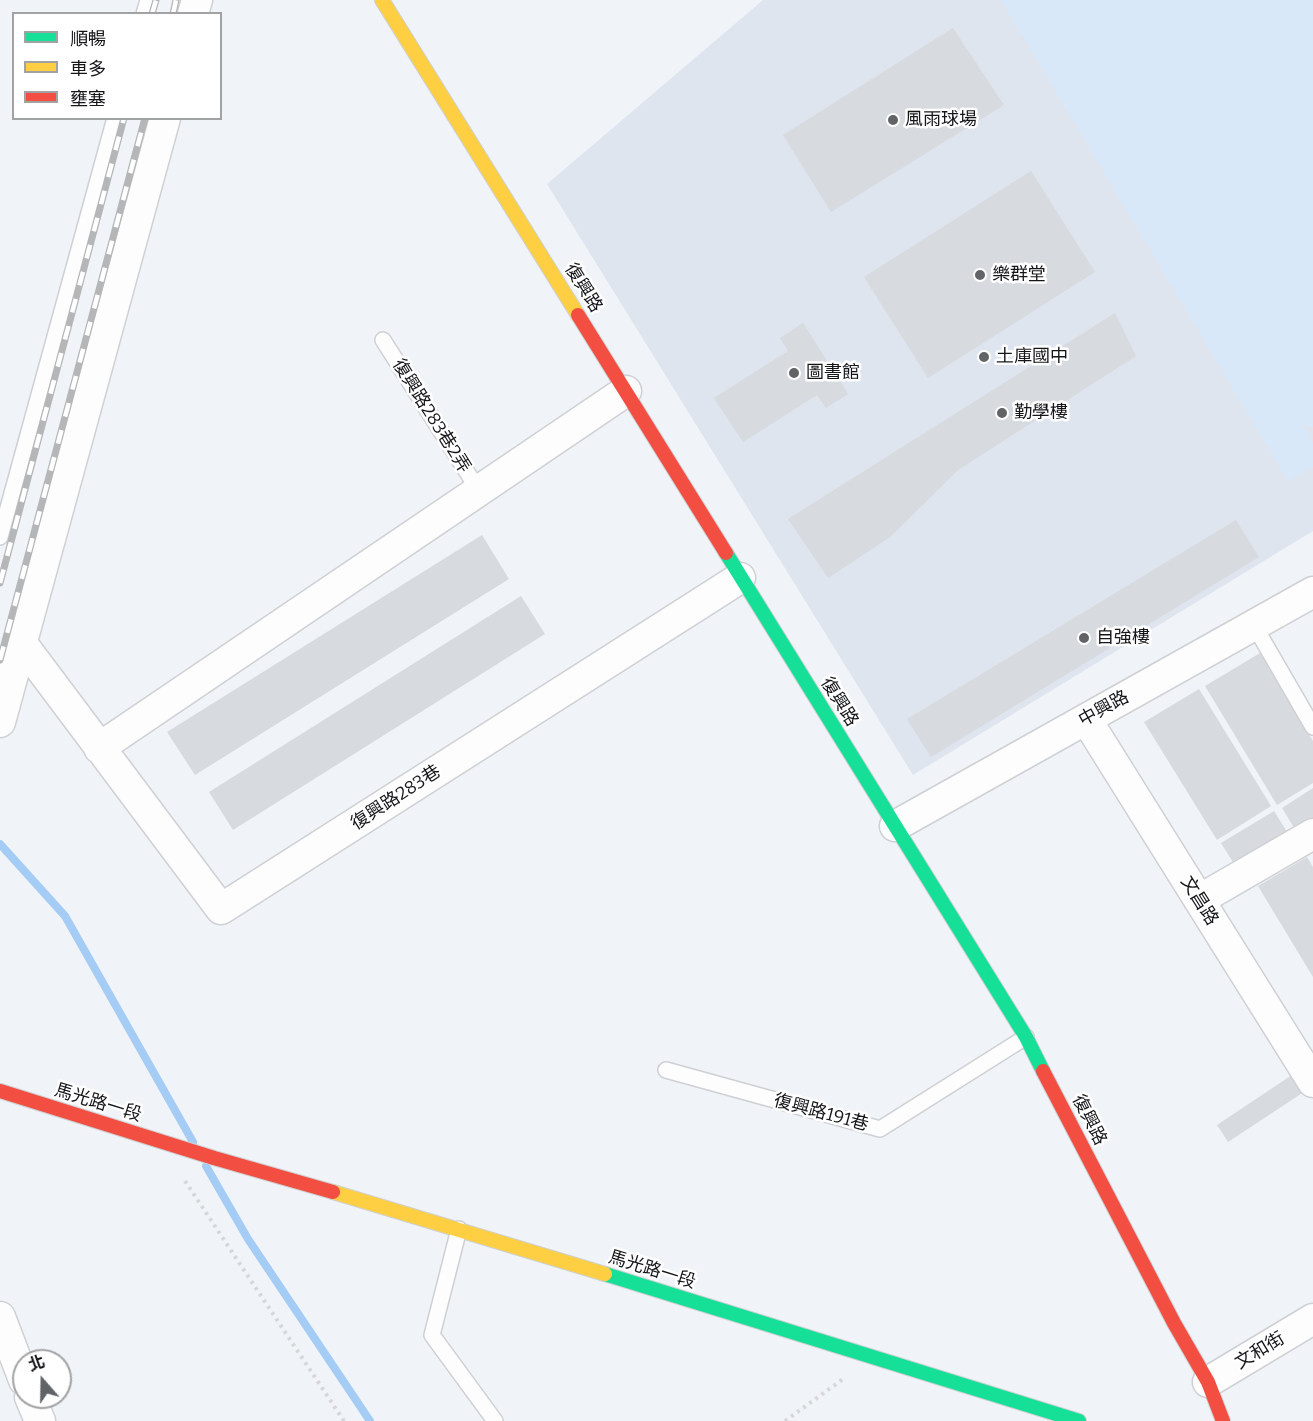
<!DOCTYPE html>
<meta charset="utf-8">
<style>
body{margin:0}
#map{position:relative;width:1313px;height:1421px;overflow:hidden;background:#f0f4f8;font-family:Bitter,"Noto Sans TC",serif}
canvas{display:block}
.legend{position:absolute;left:12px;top:12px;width:210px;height:108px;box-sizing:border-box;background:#fff;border:2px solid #a1a2a3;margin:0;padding:8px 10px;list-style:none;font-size:18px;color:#141619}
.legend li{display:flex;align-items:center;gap:12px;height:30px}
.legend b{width:30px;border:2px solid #a1a2a3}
.north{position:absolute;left:12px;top:1349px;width:60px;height:60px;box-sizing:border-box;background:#fff;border:2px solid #a1a2a3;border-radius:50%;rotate:340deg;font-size:16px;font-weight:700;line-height:24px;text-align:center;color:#141619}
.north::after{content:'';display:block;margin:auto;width:21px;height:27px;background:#616467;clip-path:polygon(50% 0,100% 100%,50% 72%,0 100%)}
</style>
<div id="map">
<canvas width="1313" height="1421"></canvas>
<ul class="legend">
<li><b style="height:8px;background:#16e098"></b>順暢</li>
<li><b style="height:8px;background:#ffcf43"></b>車多</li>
<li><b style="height:8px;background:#f24e42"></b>壅塞</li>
</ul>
<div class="north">北</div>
</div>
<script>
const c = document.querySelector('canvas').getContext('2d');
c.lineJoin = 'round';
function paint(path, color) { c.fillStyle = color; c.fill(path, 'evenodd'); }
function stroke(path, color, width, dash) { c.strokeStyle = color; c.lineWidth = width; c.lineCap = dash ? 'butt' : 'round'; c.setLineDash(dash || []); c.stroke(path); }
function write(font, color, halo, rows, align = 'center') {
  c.font = font + ' Bitter,"Noto Sans TC",serif'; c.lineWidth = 5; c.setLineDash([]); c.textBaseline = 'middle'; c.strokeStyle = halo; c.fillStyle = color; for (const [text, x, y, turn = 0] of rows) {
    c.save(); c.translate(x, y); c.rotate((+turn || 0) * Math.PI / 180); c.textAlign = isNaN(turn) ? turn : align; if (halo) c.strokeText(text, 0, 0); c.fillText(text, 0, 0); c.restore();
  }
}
paint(new Path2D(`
 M763,0H1313V531L913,775L547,184Z`), '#dee5ef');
paint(new Path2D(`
 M1001,0H1313V427L1303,425L1313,444V467L1288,481Z`), '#d9e8f9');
stroke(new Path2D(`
 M0,844L65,916L193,1142
 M206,1166L248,1239L370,1421`), '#a4ccf4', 8);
paint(new Path2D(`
 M953,28L1004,105L831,212L783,135Z
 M1031,171L1095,272L928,378L864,277Z
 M1115,313L1136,356L958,470L890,537L828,578L788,519Z
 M803,323L848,394L826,408L817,395L743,442L714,398L788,351L780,338Z
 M1236,520L1259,557L931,757L907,719Z
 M482,535L509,579L195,775L167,732Z
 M521,596L545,634L233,830L209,792Z
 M1260,653L1313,741V783L1277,805L1205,686Z
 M1199,689L1271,806L1217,840L1144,722Z
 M1313,788V820L1296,831L1282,808Z
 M1274,811L1289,835L1236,867L1221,843Z
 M1307,857L1313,867V977L1258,886Z
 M1295,1073L1307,1090L1228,1142L1217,1125Z`), '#d7dade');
const lane = new Path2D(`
 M144,14L148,0
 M383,340L479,491
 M0,537L115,118
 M1254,625L1313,727
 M666,1070L880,1129L1026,1037
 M459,1229L432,1335L495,1421`);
const street = new Path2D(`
 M193,14L197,0
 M23,645L221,909L740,578
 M1086,719L1313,1082
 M0,722L165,118
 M99,748L626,391
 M895,826L1313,592
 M1199,900L1313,834
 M0,1317L24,1380
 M1208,1382L1313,1319
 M30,1397L40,1421`);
const fast = new Path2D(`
 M726,553L1026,1037L1043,1071
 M605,1274L1079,1421`);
const slow = new Path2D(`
 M382,0L578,315
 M333,1192L605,1274`);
const jam = new Path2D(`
 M578,315L726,553
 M1043,1071L1174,1323L1208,1382L1223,1421
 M0,1091L214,1158L333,1192`);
stroke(lane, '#ced0d3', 18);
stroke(street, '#ced0d3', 33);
stroke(fast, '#ced0d3', 16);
stroke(slow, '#ced0d3', 16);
stroke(jam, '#ced0d3', 16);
stroke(new Path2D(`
 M185,1181L344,1421
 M785,1421L843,1379`), '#d6d7d9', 4, [3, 4.5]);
stroke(lane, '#fdfdfe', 15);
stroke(street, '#fdfdfe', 30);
stroke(fast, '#16e098', 14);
stroke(slow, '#ffcf43', 14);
stroke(jam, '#f24e42', 14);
const rail = new Path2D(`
 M152,14L156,0
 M173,14L176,0
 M0,583L124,118
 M0,660L145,118`);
stroke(rail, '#b5b6b7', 7);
stroke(rail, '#fff', 4.5, [14]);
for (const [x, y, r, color] of [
 [893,120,6,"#616467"],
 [980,275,6,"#616467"],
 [984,357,6,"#616467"],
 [794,373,6,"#616467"],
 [1002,413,6,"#616467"],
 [1084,638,6,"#616467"]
]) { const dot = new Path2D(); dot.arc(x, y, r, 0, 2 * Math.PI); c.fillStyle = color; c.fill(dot); stroke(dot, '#fff', 2); }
write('18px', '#141619', '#fff', [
 ["風雨球場",905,120],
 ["樂群堂",992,275],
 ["土庫國中",996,357],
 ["圖書館",806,373],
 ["勤學樓",1014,413],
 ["自強樓",1096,638]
], 'left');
write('18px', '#141619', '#fff', [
 ["復興路",583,288,58],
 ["復興路283巷2弄",431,416,58],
 ["復興路",839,702,58],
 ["中興路",1104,709,-29],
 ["復興路283巷",396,798,-33],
 ["文昌路",1199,901,58],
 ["馬光路一段",98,1103,17],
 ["復興路191巷",821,1113,15],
 ["復興路",1089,1120,63],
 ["馬光路一段",652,1270,17],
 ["文和街",1260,1351,-31]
]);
</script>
